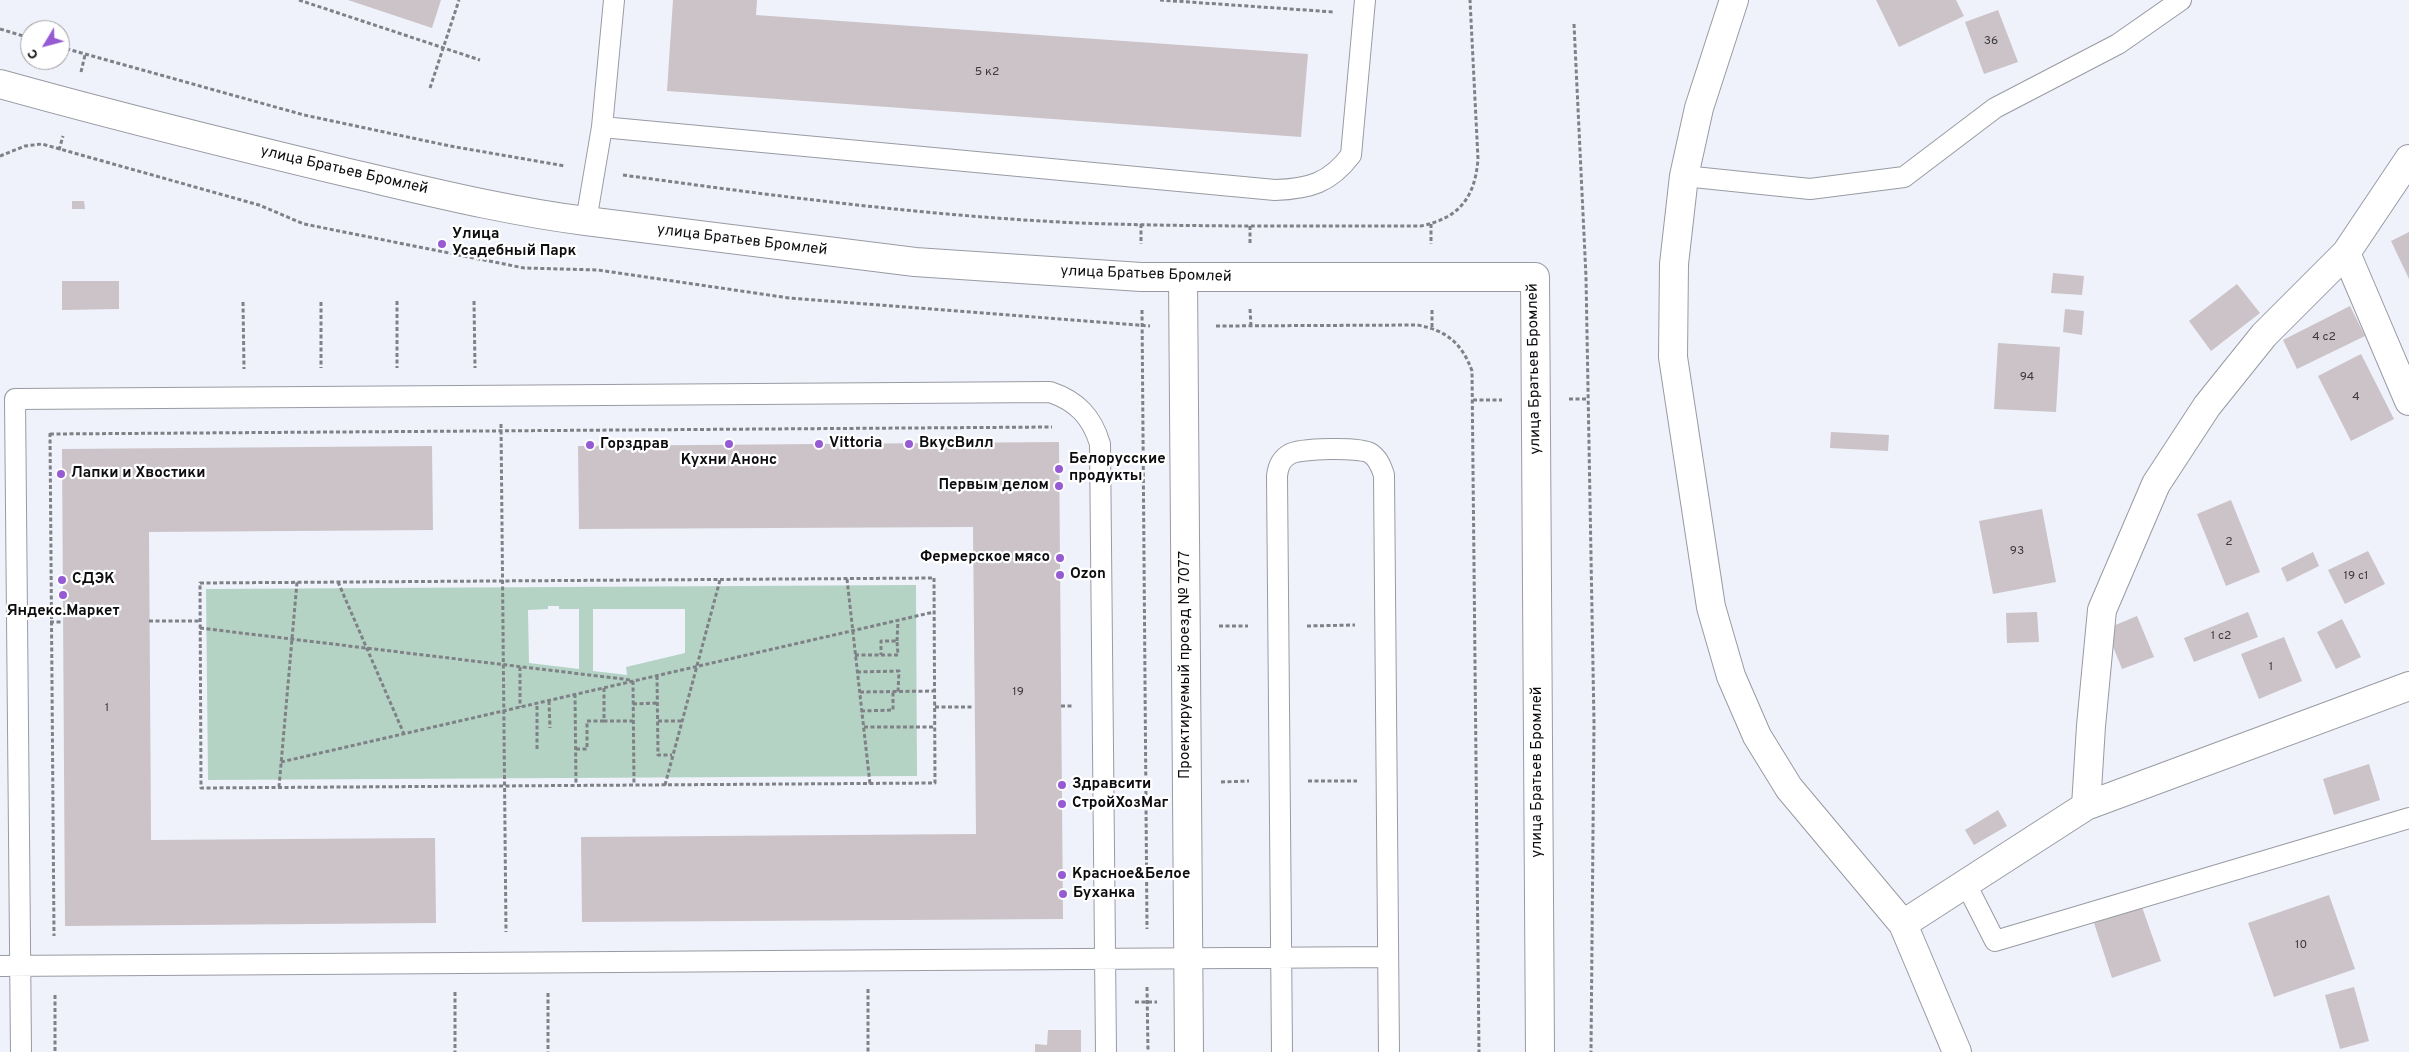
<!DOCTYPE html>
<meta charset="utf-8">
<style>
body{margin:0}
#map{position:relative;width:2409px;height:1052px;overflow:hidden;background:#eff2fb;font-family:Overpass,sans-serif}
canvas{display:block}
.north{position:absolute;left:20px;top:20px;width:50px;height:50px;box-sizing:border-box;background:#fff;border:1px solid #9e9e9f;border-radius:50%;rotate:233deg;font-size:14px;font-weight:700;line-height:20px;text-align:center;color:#0d0d10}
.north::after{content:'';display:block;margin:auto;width:18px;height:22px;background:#965bd2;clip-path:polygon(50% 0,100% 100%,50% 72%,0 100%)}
</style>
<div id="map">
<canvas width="2409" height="1052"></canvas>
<div class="north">С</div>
</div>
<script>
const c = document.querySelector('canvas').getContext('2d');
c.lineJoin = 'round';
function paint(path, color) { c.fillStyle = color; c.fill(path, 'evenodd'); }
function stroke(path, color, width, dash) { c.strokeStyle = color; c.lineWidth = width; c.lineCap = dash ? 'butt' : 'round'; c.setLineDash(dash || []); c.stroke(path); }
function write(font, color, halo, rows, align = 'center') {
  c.font = font + ' Overpass,sans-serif'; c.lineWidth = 4.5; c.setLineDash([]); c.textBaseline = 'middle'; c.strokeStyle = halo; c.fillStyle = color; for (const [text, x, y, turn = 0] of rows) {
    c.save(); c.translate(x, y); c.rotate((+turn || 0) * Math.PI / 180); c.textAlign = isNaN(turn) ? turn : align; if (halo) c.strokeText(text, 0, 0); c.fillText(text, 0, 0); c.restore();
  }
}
paint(new Path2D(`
 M916,585L917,776L208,780L206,589ZM548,606H559V609H579V669L529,663L528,610L548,609ZM593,609H685V653L626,667L627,675L593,671Z`), '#b4d3c4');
paint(new Path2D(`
 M348,0H441L432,28Z
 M673,0H757L756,15L1308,54L1301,137L667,91Z
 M1876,0H1956L1964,16L1899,47Z
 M1998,10L2018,62L1984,74L1965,22Z
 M72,201H84L85,209H72Z
 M2409,232V279L2391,241Z
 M2053,273L2084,276L2082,295L2051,293Z
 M62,281H119V309L62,310Z
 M2237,284L2260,313L2211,351L2189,321Z
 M2350,306L2365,336L2297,369L2283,340Z
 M2065,309L2084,311L2082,335L2063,332Z
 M1998,343L2060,347L2056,412L1994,409Z
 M2361,354L2394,419L2351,441L2318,376Z
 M1831,432L1889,435L1888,451L1830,448Z
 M1059,442L1063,919L582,922L581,837L976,834L973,527L579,529L578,446Z
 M432,446L433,530L149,532L151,832V840L435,838L436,923L65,926L62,449Z
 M2231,500L2260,572L2226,586L2197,514Z
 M2042,509L2056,582L1993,594L1979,521Z
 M2368,551L2385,584L2345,604L2328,570Z
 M2313,552L2319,566L2287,582L2281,568Z
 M2037,612L2039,642L2007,643L2006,613Z
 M2248,612L2258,637L2194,662L2184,638Z
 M2137,616L2154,657L2122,669L2106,629Z
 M2342,619L2361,657L2336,669L2317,632Z
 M2284,637L2302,681L2259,699L2241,654Z
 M2369,764L2380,800L2334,815L2323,779Z
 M1998,810L2007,826L1974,845L1965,830Z
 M2329,895L2355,969L2274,997L2248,923Z
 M2142,907L2161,961L2112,978L2094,923Z
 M2354,987L2369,1041L2340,1049L2325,995Z
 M1048,1030H1081V1052H1035V1044L1047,1045Z`), '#cbc3c8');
const service = new Path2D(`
 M602,127L1275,190C1309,189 1330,183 1351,155L1365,0
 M1684,176L1810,189L1904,177L1995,108L2118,44L2181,0
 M586,221L602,127L614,0
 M1966,884L1995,941L2409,818
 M0,966L1388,957
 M21,1052L15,399L1050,392C1077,401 1092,417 1100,444L1106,1052
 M1282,1052L1277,476C1278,466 1281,459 1290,454C1300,448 1360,447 1370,453C1378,458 1381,466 1384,475L1389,1052`);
const minor = new Path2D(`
 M1734,0L1699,108L1684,176L1674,264L1673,357L1711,607L1731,676L1757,736L1789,788L1903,924L1957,1052
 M0,84C115,116 232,145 349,173C427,191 506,211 586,221L915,262L1141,277H1535L1540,1052
 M2346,253L2409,401
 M1183,277L1189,1052
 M2086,806L2091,726L2102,610L2156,484L2207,406L2264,335L2346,253L2409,159
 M1903,924L2086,806L2409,686`);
stroke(service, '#999ba3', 22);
stroke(minor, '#999ba3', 30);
stroke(new Path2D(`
 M299,0L480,60
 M1160,0L1334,12
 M1574,24L1586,277L1594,723L1591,1052
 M0,29L30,38
 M60,47L304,115L450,146L565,166
 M81,72L85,55
 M430,88L459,0
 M59,150L63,136
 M0,156L25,146L42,144L259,205L304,224L524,268L598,270L789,298L1150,326
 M623,175C775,196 926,216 1079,223C1193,227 1307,226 1421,226C1459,218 1475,198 1478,159L1470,0
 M1141,224V244
 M1431,224V244
 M1250,226V245
 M397,301V368
 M474,301L475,368
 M243,302L244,369
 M321,302V368
 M1250,309L1251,326
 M1142,310L1147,929
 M1432,310V327
 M1216,326L1417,325C1446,330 1462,343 1472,371L1479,1052
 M1569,399H1588
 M1473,400H1502
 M501,424L506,932
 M50,433L54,936
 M50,434L1052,427
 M934,578L935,783L201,788L200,583Z
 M847,579L870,784
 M338,582L404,734
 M149,621H200
 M50,622H62
 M1219,626H1248
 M1307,626L1355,625
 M200,628L631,680
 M897,641L898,620
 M855,655H898L897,641H881V655
 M520,667V707
 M857,672L899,671L898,692
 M657,676L658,755H672
 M633,681L634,785
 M604,688V721H633
 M860,692L935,691
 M575,694L576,785
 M549,701L550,728
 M633,704L657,703
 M1061,706H1073
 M935,707H974
 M861,711L893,710V692
 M658,721H682
 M864,727H935
 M537,749V703
 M576,749H587V721H604
 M281,762L934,612
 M1308,781H1357
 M1221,782L1249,781
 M665,785L720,580
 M279,787L297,582
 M1147,987L1148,1052
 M868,989V1052
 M455,992V1052
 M548,993V1052
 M55,995V1052
 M1135,1002H1157`), '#7f8187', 3, [4, 2.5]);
stroke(service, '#fff', 20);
stroke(minor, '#fff', 28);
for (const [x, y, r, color] of [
 [442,244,5,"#965bd2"],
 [729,444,5,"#965bd2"],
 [819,444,5,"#965bd2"],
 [909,444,5,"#965bd2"],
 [590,445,5,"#965bd2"],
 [1059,469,5,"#965bd2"],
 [61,474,5,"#965bd2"],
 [1059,486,5,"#965bd2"],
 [1060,558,5,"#965bd2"],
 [1060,575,5,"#965bd2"],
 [62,580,5,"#965bd2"],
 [63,595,5,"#965bd2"],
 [1062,785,5,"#965bd2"],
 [1062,804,5,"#965bd2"],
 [1062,875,5,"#965bd2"],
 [1063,894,5,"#965bd2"]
]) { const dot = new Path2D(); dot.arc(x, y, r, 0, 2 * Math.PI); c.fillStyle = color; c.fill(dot); stroke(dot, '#fff', 2); }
write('12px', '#3c3a3e', null, [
 ["36",1991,42],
 ["5 к2",987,73],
 ["4 с2",2324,338],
 ["94",2027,378],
 ["4",2356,398],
 ["2",2229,543],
 ["93",2017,552],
 ["19 с1",2356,577],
 ["1 с2",2221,637],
 ["1",2271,668],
 ["19",1018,693],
 ["1",107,709],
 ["10",2301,946]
]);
write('15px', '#0d0d10', '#fff', [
 ["улица Братьев Бромлей",344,171,13],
 ["улица Братьев Бромлей",742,241,7],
 ["улица Братьев Бромлей",1146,275,2],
 ["улица Братьев Бромлей",1535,369,-91],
 ["Проектируемый проезд № 7077",1186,665,-90],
 ["улица Братьев Бромлей",1538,772,-90]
]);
write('bold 15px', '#0d0d10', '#fff', [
 ["Улица",452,235],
 ["Усадебный Парк",452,252],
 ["Vittoria",829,444],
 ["ВкусВилл",919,444],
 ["Горздрав",600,445],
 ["Белорусские",1069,460],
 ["продукты",1069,477],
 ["Кухни Анонс",729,461,"center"],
 ["Лапки и Хвостики",71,474],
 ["Первым делом",1049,486,"right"],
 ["Фермерское мясо",1050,558,"right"],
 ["Ozon",1070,575],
 ["СДЭК",72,580],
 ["Яндекс.Маркет",63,612,"center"],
 ["Здравсити",1072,785],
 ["СтройХозМаг",1072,804],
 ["Красное&Белое",1072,875],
 ["Буханка",1073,894]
], 'left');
</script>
